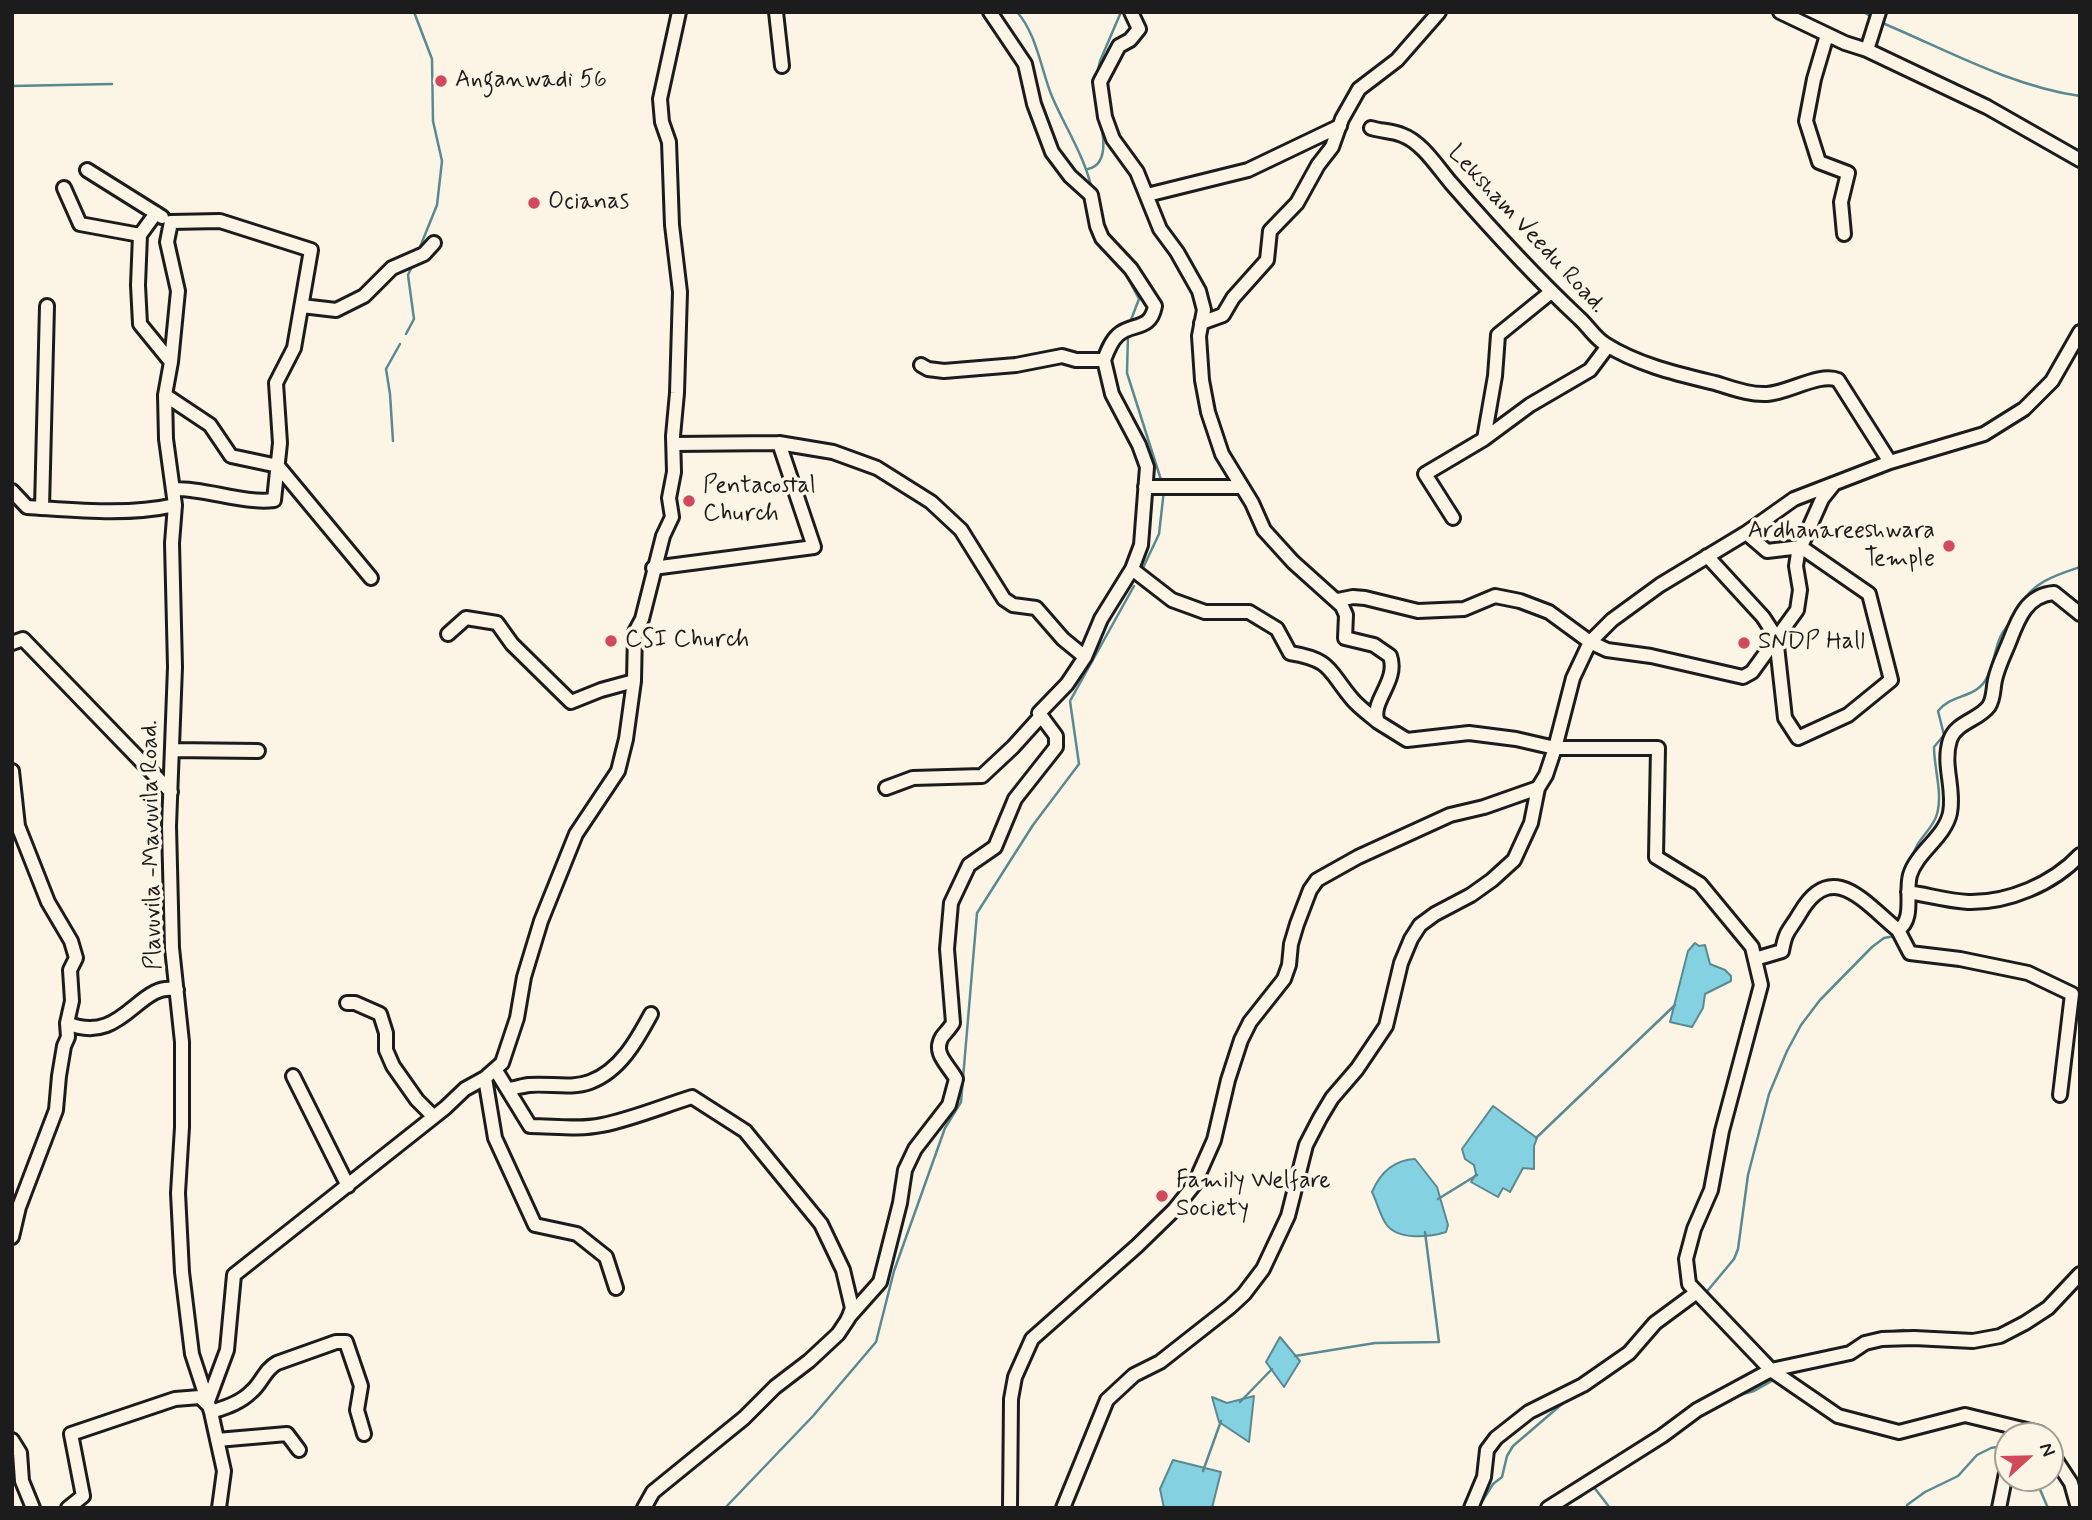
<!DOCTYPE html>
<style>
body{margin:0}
#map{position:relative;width:2092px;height:1520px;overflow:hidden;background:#fcf5e5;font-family:Mynerve,sans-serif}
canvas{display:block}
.frame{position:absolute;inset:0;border:14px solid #1c1c1c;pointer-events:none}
.north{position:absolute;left:1994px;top:1422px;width:70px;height:70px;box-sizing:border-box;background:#fcf5e5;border:2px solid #a29e95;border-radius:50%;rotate:68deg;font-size:19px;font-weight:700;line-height:28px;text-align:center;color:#1c1c1c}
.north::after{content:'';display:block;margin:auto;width:24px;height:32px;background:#d1495b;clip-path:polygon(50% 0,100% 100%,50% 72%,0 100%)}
</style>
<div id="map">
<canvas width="2092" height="1520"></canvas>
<div class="frame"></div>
<div class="north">N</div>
</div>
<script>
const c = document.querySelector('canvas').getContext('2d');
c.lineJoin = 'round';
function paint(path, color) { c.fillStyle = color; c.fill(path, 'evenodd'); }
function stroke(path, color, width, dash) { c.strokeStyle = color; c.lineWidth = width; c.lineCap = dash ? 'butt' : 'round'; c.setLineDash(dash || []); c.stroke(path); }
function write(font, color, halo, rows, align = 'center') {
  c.font = font + ' Mynerve,sans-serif'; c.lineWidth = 7; c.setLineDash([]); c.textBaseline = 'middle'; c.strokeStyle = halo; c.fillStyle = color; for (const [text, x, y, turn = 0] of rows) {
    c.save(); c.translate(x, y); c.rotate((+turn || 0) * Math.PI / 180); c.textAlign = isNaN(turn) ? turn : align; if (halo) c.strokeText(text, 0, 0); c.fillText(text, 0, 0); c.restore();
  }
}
const water = new Path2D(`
 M1695,943L1699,946L1705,945L1710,964L1725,970L1731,976V981L1705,994L1703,1008L1692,1027L1670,1022L1688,951Z
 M1493,1106L1537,1138L1534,1146V1169L1523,1168L1510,1192L1503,1188L1498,1197L1471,1182L1476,1174L1474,1165L1465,1159L1462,1149Z
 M1415,1159L1437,1187L1448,1225L1446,1232C1430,1237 1398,1241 1386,1224C1380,1215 1377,1202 1372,1192C1380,1173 1394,1160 1415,1159Z
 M1280,1337L1300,1361L1284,1387L1266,1362Z
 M1254,1396L1249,1442L1219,1422L1212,1397L1227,1403Z
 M1173,1460L1221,1472L1212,1508H1164L1160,1489Z`);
paint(water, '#83d1e1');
stroke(water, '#5a8992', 2);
stroke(new Path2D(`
 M414,12L432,59L433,121L442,161L437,205L418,252
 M1017,12C1036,33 1041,68 1051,94C1064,126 1085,156 1092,190
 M1864,12L1874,19
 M1880,22C1945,49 2010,86 2080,96
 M1097,74L1100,61L1121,12
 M12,86L112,84
 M1088,169C1116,163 1098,114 1094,94L1095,88
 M1122,267L1139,299L1129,325
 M406,334L414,319L408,275L413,264
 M1128,335L1127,373L1162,483
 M393,441L390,394L386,369L400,344
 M1142,570L1159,534L1164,490
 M2020,606C2032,582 2056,575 2080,567
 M1913,857C1915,840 1933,830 1937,814C1943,793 1934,769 1934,747L1944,735L1938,711C1950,695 1974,698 1985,681C1998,661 1992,637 2013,621
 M1536,1138L1675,1005
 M1438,1199L1477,1175
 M1704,1295L1734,1259L1738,1249L1748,1175L1769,1094L1787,1051L1801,1025L1820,1000L1872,947L1884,938L1895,936
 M1991,1332L2012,1323L2049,1298
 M1654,1333L1670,1319
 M1881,1333L1903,1330L1936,1334
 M1838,1350L1855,1343
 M1295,1356L1375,1343L1439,1342L1425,1232
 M1732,1397L1754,1391L1777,1378
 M1240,1402L1272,1369
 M1203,1471L1221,1421
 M2035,1478L2048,1508
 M1594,1486L1615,1473
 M725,1508L813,1416L876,1342L894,1271L945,1128L961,1102L977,913L1033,825L1079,764L1070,701L1134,586
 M1478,1508L1493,1484L1502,1477L1507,1456L1513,1446L1569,1398
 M1561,1508L1580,1497L1593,1486L1610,1508
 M1907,1508V1505L1925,1492L1958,1476L1977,1455L1991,1448L2008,1445`), '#5a8992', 2.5);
const minor = new Path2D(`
 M776,12L782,66
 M1131,12L1139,29L1130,40L1119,46L1100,82L1105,117L1113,139L1137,172L1160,229L1177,252L1199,291L1204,310L1199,336L1202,380L1208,412L1222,454L1252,503L1264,530L1293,562L1342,606L1346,615L1345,638L1374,645L1390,656C1399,682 1369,702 1378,722L1407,740L1469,733L1516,739L1555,748H1658L1656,857L1700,884L1752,947L1761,985L1722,1131L1711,1190L1694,1229L1686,1259L1689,1284L1771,1370L1838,1416L1899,1432L1965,1415L2039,1433L2040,1436
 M1780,12L1845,43L1867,50
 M1879,12L1867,50L1987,107L2080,160
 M1827,35L1814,79L1806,121L1819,162L1848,173L1841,202L1844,234
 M1371,128C1381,131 1393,131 1402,135C1422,142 1438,168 1451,183C1492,230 1533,275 1579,318C1588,326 1595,338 1605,344C1638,365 1678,374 1715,383C1732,388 1749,395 1767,394C1788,393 1820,372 1838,380L1890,462
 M87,170L162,217
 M64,188L80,224L140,235
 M1147,195L1248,170L1340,126
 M156,213L140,235L138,285L140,324L171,362
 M302,306L336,310L364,296L392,268L424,254L434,243
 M1201,323L1223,315L1233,298L1267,260L1270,231L1297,203L1318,165L1332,147L1342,119L1359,89L1397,60L1439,12
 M921,365L928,369L944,371L1016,365L1062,356L1076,360H1104
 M165,395L210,425L231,456L278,466L371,578
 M1484,439L1495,376L1498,335L1551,292
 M779,443L833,452L877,468L931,502L961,530L1004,599L1013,605L1036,608L1063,639L1085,657
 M1145,487H1242
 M173,489C206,488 243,504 274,500L280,443L276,383L294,348L311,250L220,221L171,222L167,242L178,291L171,362L165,395L166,439L175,505L172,543L175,667L169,826L172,948L182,1042V1127L178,1193L182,1272L192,1354L211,1412L224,1471L219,1508
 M12,491L27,507C75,510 127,516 175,505
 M42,508L47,306
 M1453,518L1425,474L1484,439L1530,405L1590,370L1608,346
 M1707,556L1763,617L1776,637L1785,718L1798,738L1848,715L1891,680L1869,594L1801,547L1767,551L1746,533
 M653,568L814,547L779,443L674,444
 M1132,569L1172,600L1205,612H1249L1277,629L1290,653C1333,660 1328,671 1353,700C1360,708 1370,715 1378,722
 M1338,600L1353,597L1365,598L1418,611L1464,609L1495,596L1520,601L1549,612L1590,642L1607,650L1651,656L1743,677L1752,672L1797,610L1800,590L1796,566L1798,553L1822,499L1834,484
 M448,634L466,618L497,623L512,644L571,702L601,690L634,681
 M12,643L23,639L171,792
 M172,750L258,751
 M12,771L18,826L48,902L71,941L76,958L70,970L72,1001L67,1023L68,1037L64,1046L59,1076L56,1110L19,1207L12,1237
 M886,788L913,778L982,776L1013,747L1041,716
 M1908,892C1928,895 1948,901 1968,902C2008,903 2053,884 2080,855
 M1898,930L1910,953L1960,959L2028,973L2072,994L2060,1095
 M1755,959L1782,951C1786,929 1789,932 1800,913C1832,858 1865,903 1898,930C1915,919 1905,893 1910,875C1917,852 1945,837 1950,813C1955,788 1942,765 1950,740C1956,722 1979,720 1989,706C1994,698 1993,689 1995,680C1998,666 2005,653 2010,640C2018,619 2027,595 2054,593L2080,614
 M347,1003H355L380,1014L386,1033V1050L393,1066L417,1100L433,1116
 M67,1023C123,1047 139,979 177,990
 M495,1069L530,1126C554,1126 578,1130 602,1125C632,1119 663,1106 692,1097L745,1131L821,1224L843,1270L852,1308L848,1319L838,1334L809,1361L775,1387L744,1418L653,1492L644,1508
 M293,1076L348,1186
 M485,1078L495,1138L535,1225L577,1234L606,1257L616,1288
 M508,1089C515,1088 522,1086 529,1085C549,1083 571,1089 590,1082C620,1071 637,1040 651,1014
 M848,1318L880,1282L900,1203L905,1170L915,1149L949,1105L956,1079C949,1065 932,1054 942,1037C946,1032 950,1028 953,1023L947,949L951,903L969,865L995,847L1015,799L1056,747V736L1039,713L1067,684L1085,657L1101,619L1132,569L1141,545L1147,467L1139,445L1112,394L1104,360C1107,352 1111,341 1118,335C1132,322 1150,332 1155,306L1131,269L1102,238L1097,226L1091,195L1070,176L1052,152L1034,104L1025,64L990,12
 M211,1412C226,1407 240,1403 251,1392C262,1383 264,1370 277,1363L336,1342H346L361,1386L357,1410L364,1434
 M12,1440L20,1453L22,1481L33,1508
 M217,1440L287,1434L299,1450
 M2050,1451L2071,1483L2078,1508
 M68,1508L83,1496L71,1434L175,1399L200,1397L207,1404L227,1350L234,1275L445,1108L465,1089L485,1078L502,1063L517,1018L524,977L541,921L576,834L618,771L626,739L634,681L635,632L642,619L663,536L672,517L669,498L674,472L673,436L677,393L680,292L672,225L669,142L662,122L660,99L679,12
 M1010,1508L1011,1399L1015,1377L1032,1339L1137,1246L1174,1210L1194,1185L1214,1140L1228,1080L1241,1040L1250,1022L1284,979L1289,965L1291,944L1297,924L1310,890L1317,880L1358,857L1450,815L1484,807L1538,788L1546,775L1555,748L1573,678L1590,642L1612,620L1660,585L1746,533L1794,499L1890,462L1984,434L2024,409L2052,381L2080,332
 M1063,1508L1107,1400L1134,1375L1160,1362L1230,1307L1244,1294L1263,1269L1288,1216L1306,1145L1320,1118L1332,1098L1357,1069L1386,1026L1401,963L1411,939L1420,925L1435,914L1471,895L1492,880L1514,860L1531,823L1538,788
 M1471,1508L1484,1477L1487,1450L1496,1438L1529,1412L1583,1385L1629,1353L1655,1323L1697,1292
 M1548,1508L1662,1436L1697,1410L1771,1370L1850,1353L1865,1343L1882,1339L1914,1338L1973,1341L2000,1336L2025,1323L2048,1308L2080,1274
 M1999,1508L2008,1463`);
stroke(minor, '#1c1c1c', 18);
stroke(minor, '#fcf5e5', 12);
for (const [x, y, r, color] of [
 [441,81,7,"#d1495b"],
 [534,203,7,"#d1495b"],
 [689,501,7,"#d1495b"],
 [1949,546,7,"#d1495b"],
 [611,641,7,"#d1495b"],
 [1744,643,7,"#d1495b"],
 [1162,1196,7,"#d1495b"]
]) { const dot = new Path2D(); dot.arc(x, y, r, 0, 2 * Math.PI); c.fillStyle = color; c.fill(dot); stroke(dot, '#fcf5e5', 2.5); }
write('24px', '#1c1c1c', '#fcf5e5', [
 ["Anganwadi 56",455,81],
 ["Ocianas",548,203],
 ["Pentacostal",703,487],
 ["Church",703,515],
 ["Ardhanareeshwara",1935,532,"right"],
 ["Temple",1935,560,"right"],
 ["CSI Church",625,641],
 ["SNDP Hall",1758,643],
 ["Family Welfare",1176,1182],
 ["Society",1176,1210]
], 'left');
write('24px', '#1c1c1c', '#fcf5e5', [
 ["Leksham Veedu Road.",1526,230,47],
 ["Plavuvila -Mavuvila Road.",153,845,-91]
]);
</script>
